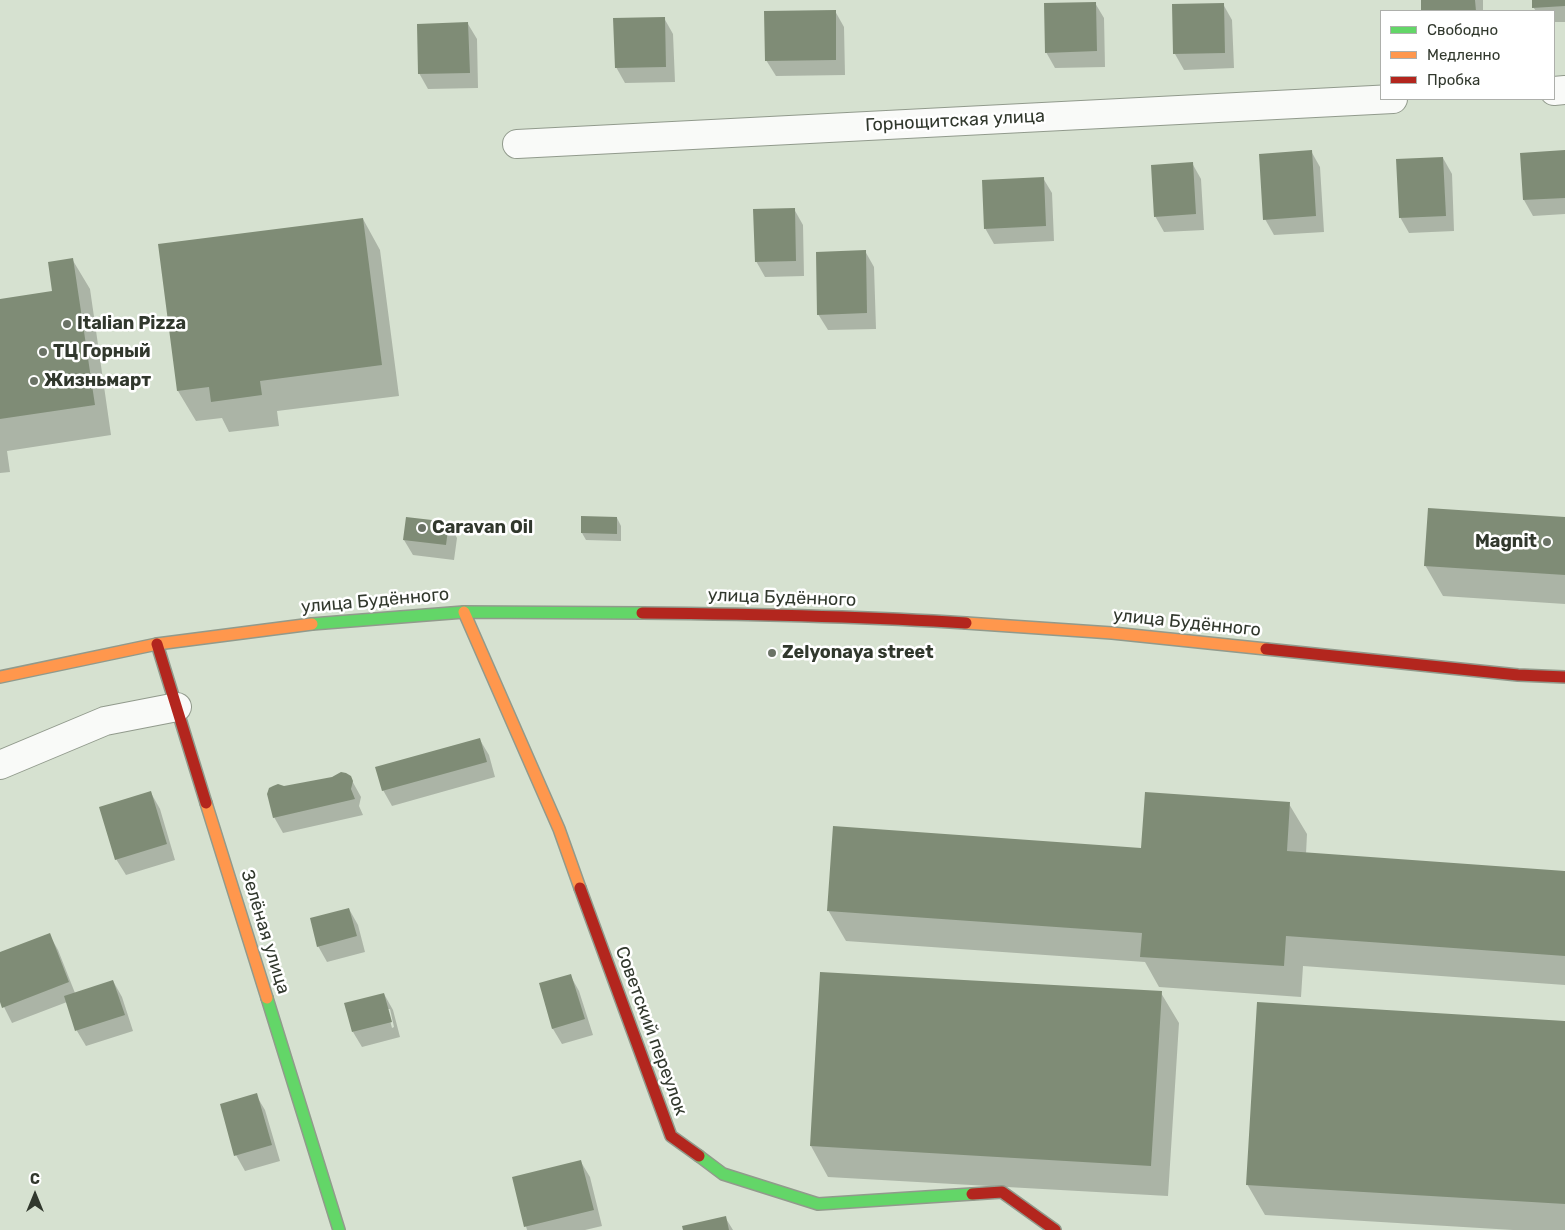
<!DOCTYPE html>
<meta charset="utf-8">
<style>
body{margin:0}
#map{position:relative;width:1565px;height:1230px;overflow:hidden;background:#d6e1d0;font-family:Rubik,sans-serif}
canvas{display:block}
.legend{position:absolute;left:1380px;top:10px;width:175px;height:90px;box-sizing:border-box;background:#fff;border:1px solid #adafab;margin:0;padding:6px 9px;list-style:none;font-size:15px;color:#31382d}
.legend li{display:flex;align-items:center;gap:10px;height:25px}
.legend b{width:25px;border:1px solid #adafab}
.north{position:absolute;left:10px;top:1170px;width:50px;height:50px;-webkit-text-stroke:4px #fff;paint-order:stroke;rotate:0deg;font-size:14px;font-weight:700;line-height:20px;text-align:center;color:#31382d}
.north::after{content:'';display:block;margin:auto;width:18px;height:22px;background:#31382d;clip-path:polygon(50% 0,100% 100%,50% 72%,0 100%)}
</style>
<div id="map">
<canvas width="1565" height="1230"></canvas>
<ul class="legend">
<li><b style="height:6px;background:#63d668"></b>Свободно</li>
<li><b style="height:6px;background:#ff974d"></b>Медленно</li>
<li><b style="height:6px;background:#b3261e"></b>Пробка</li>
</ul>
<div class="north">С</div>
</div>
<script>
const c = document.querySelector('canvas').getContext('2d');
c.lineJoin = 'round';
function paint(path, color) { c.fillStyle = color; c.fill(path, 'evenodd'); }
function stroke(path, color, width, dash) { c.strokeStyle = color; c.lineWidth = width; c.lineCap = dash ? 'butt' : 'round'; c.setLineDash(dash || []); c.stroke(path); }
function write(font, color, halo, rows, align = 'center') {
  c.font = font + ' Rubik,sans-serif'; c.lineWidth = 5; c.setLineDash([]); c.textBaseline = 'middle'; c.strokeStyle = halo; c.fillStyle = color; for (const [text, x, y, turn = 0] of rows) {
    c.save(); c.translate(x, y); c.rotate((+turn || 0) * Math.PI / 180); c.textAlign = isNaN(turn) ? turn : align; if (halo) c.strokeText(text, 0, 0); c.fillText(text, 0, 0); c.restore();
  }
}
paint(new Path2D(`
 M1422,0H1483V11H1422Z
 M1533,0H1565V22H1554V11H1536L1533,7Z
 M1095,3L1104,18L1105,67L1055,68L1046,52Z
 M1223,4L1232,20L1234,68L1184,70L1175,54Z
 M835,11L844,27L845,75L776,76L766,60Z
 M664,18L673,34L675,82L625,83L616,67Z
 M468,24L477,39L478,88L428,89L419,73Z
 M1311,151L1320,167L1324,232L1274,235L1265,219Z
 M1565,151V214L1533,216L1524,200L1522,154Z
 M1443,158L1452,174L1454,231L1409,233L1400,217Z
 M1192,163L1201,179L1204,230L1164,232L1155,216Z
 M1043,178L1052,193L1054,241L994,244L985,228Z
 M794,209L803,225L804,276L765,277L756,261Z
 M363,219L380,250L399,396L277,411L279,426L229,432L222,418L196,421L178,391L159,245Z
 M865,251L874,267L876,329L828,330L818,314Z
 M72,259L90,289L111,435L7,451L10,472L0,473V300L53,292Z
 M617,518L621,526V541L586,540L582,533Z
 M1565,518V604L1443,596L1425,565Z
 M448,523L457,538L454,560L413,555L404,540Z
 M480,740L489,755L495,777L392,806L383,790Z
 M350,777L361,797L359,806L363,815L283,833L274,817L284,787Z
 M151,793L160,809L175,860L126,875L116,859Z
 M1289,804L1307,834L1306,854L1565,872V985L1303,966L1301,997L1159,987L1145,962L846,941L828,910L1143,849Z
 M349,909L358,925L365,952L327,962L318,946Z
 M49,934L58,950L75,993L113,981L122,997L133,1031L86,1046L77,1031L67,1002L12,1023L0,999V953Z
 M821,973L1161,993L1179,1023L1168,1196L828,1177L811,1146Z
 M570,975L579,991L593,1035L562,1044L553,1029L540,984Z
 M384,994L393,1010L400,1037L362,1047L353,1032ZM387,1009H390L394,1027L392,1028Z
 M1565,1022V1230H1513L1265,1215L1247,1184Z
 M256,1095L265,1110L280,1161L245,1171L236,1155Z
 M581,1162L590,1177L602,1226L585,1230H527L513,1178Z
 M725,1217L733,1230H684Z`), '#0003');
paint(new Path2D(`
 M1421,0H1475L1476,11H1421Z
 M1532,0H1565V6L1532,8Z
 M1096,2L1097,51L1045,53L1044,3Z
 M1224,3L1225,53L1173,54L1172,4Z
 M836,10V60L765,61L764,11Z
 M665,17L666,67L615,68L613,18Z
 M468,22L470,73L418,74L417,24Z
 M1312,150L1316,216L1263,220L1259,154Z
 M1565,150V198L1523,200L1520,153Z
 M1443,157L1446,216L1399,218L1396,159Z
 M1193,162L1196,214L1154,217L1151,165Z
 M1044,177L1046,226L984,229L982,180Z
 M795,208L796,261L755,262L753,209Z
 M363,218L382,365L260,381L262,395L211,402L209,387L177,391L158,244Z
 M866,250L867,313L817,315L816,252Z
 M73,258L95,405L0,419V299L52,291L48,262Z
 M1428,508L1565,517V575L1424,566Z
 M581,516L617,517V534L581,533Z
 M406,517L449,522L446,545L403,540Z
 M480,738L487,762L382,791L375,767Z
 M341,772L346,773L351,776L353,781L351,789L355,799L273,818L267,794L269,788L273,786L278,784L284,786L332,777Z
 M151,791L167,844L115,860L99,807Z
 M1145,792L1290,802L1287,851L1565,871V956L1286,936L1284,966L1140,957L1142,933L827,911L833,826L1141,848Z
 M349,908L357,936L317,947L310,918Z
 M50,933L69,982L2,1008L0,1002V952Z
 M820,972L1162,991L1151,1166L810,1146Z
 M571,974L585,1019L552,1029L539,983Z
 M113,980L125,1015L75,1031L64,996Z
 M384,993L392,1022L352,1032L344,1003Z
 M1257,1002L1565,1021V1204L1246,1185Z
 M257,1093L272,1145L234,1156L220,1104Z
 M581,1160L594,1210L524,1227L512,1177Z
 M726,1216L729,1230H683L682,1226Z`), '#7f8c76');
const street = new Path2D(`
 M1554,91L1565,90
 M517,144L1393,99
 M0,765L105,721L177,707`);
const fast = new Path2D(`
 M312,624L464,612L642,613
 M267,998L339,1230
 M699,1156L723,1174L818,1204L972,1194`);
const slow = new Path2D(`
 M464,612L559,829L580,888
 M966,623L1112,633L1266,649
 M0,677L157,644L312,624
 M206,803L267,998`);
const jam = new Path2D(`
 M642,613C750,614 858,616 966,623
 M157,644L206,803
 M1266,649L1518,675L1565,677
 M580,888L671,1136L699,1156
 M972,1194L1002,1192L1055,1230`);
stroke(street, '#919a8c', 30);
stroke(fast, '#919a8c', 14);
stroke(slow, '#919a8c', 14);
stroke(jam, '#919a8c', 14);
stroke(street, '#f9faf8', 28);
stroke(fast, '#63d668', 11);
stroke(slow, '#ff974d', 11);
stroke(jam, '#b3261e', 11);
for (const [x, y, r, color] of [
 [67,324,5,"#6b7366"],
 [43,352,5,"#6b7366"],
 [34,381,5,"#6b7366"],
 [422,528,5,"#6b7366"],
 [1547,542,5,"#6b7366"],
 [772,653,5,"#6b7366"]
]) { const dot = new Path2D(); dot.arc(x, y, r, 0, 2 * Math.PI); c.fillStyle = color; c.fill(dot); stroke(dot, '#fff', 2); }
write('18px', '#31382d', '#fff', [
 ["Горнощитская улица",955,121,-3],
 ["улица Будённого",782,598,2],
 ["улица Будённого",375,601,-5],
 ["улица Будённого",1187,623,6],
 ["Зелёная улица",265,932,73],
 ["Советский переулок",651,1031,70]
]);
write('bold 18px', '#31382d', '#fff', [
 ["Italian Pizza",77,324],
 ["ТЦ Горный",53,352],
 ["Жизньмарт",44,381],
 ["Caravan Oil",432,528],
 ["Magnit",1537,542,"right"],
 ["Zelyonaya street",782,653]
], 'left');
</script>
